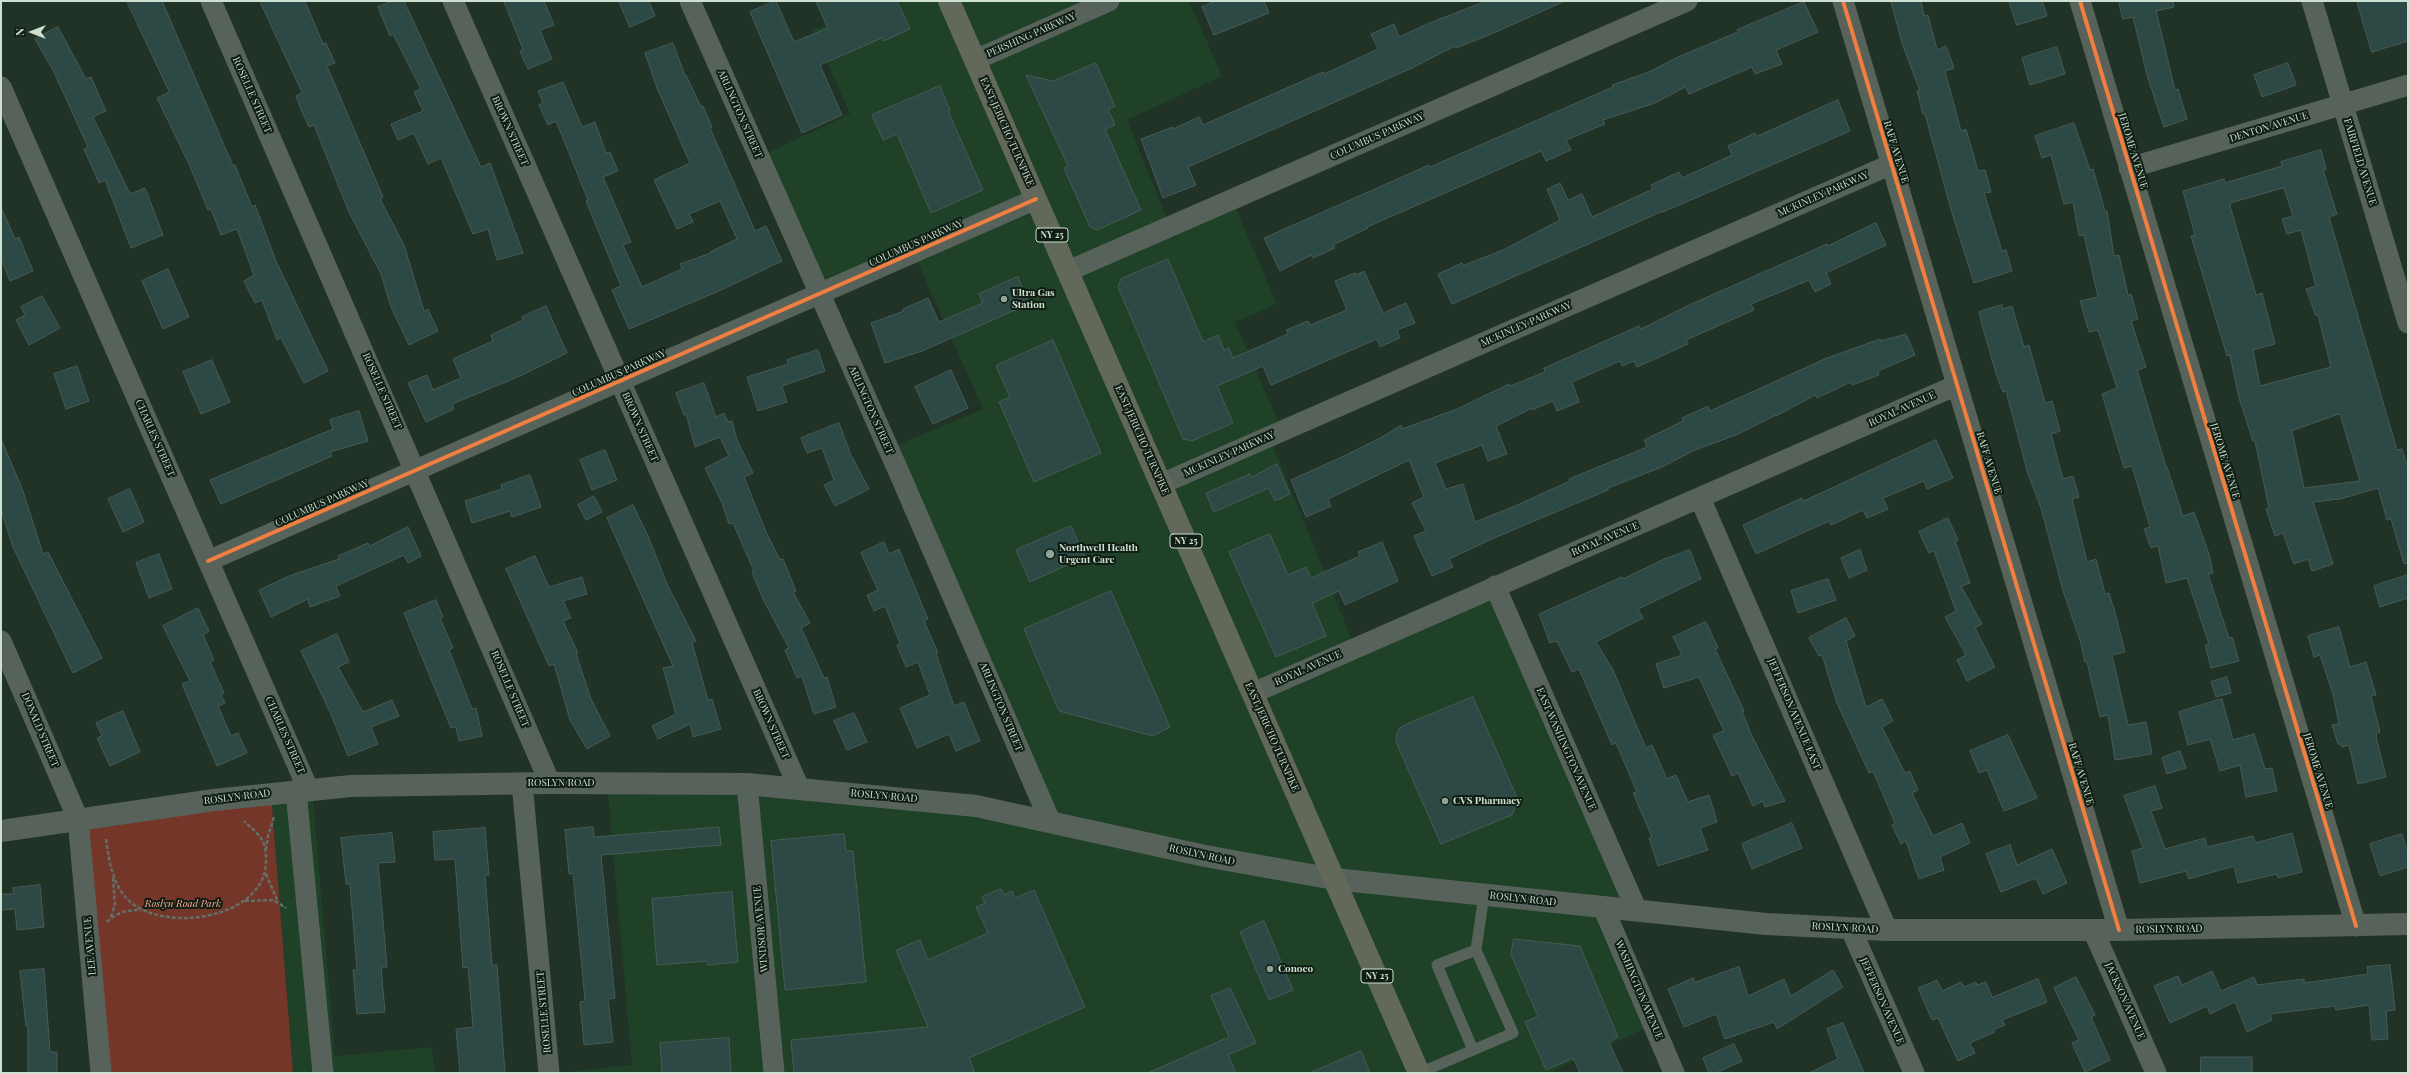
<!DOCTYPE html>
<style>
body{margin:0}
#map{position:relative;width:2409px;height:1074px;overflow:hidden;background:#213226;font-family:"Playfair Display",serif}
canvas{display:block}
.frame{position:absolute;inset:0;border:2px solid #cee0d1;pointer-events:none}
.north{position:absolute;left:12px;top:12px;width:40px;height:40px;-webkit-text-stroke:3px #0f1d13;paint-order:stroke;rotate:270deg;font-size:11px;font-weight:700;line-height:16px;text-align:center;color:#cee0d1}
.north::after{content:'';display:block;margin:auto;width:14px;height:18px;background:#cee0d1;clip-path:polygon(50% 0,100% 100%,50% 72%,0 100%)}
</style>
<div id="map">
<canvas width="2409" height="1074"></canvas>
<div class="frame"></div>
<div class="north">N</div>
</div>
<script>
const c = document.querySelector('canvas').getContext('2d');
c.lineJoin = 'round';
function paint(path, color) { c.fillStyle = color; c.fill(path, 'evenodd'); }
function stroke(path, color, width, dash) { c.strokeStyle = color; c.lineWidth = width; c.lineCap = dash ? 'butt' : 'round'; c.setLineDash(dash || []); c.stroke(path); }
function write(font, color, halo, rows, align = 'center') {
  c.font = font + ' "Playfair Display",serif'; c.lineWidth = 4; c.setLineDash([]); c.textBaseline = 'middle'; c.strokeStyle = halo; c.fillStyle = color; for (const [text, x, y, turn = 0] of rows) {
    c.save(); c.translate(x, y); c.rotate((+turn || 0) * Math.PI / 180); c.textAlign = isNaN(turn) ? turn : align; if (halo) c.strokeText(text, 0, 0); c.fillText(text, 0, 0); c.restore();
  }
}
paint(new Path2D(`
 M814,1H1077L1083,12L1109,1H1189L1222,76L1127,120L1170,226L1232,199L1277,304L1235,322L1283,432L1270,439L1356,649L1495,586L1637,911L1603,907L1651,1026L1549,1073H556L632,1065L607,783L752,785L1049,822L890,448L983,409L914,254L825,292L765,154L850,114L813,30L825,25Z
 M312,789L335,1056L432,1047L435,1073H293L271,793Z`), '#1e4127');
paint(new Path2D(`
 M271,793L293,1073H100L79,820Z`), '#75362a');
const building = new Path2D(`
 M127,1H162L233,166L235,165L252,207L255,205L276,261L328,371L304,383L281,338L277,340L262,300L255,303L244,281L254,275L237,229L221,235L211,209L208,210L189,164L157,98L169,92Z
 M260,1H305L323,44L326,43L335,63L327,66L383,197L380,199L404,245L424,311L428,309L438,331L409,345L391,307L381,274L349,212L314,125L309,127L300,107L296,96L302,93Z
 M393,1H404L481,167L490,163L523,253L497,260L488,229L473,234L441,158L428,164L414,133L398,140L391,124L423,111L414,92L421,89L393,34L390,36L378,7Z
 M504,1H544L554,25L540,30L552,59L528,69L520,51L523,50Z
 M619,1H649L655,16L630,27Z
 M776,1L794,42L828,28L816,1H897L910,29L884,41L882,38L820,65L842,115L802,133L750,12Z
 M1216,1H1264L1269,13L1214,35L1202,7Z
 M1487,1H1565L1489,35L1456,48L1455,46L1412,68L1188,167L1196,185L1163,198L1141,139L1173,127V129L1199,117L1203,125L1323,72L1324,74L1378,49L1371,34L1394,24L1399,37L1432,22Z
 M1891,1H1921L1924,16L1928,15L1937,50L1946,46L1954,68L1945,71L1961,131L1966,129L1978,171L1985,170L1991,192L1984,193L2002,251L2006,250L2012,271L1974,283L1952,213L1925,114H1923L1917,91H1920L1903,46Z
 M2009,1H2042L2047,16L2017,25Z
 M2119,1H2173L2174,7L2156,11L2175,90L2178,89L2187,119L2164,127L2147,75L2133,17L2123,19Z
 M2357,1H2408V41L2372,52Z
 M1804,2L1818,32L1776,50L1782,64L1755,74L1752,67L1689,94L1685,87L1655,103L1603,120L1605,124L1566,140L1571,150L1546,161L1541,151L1367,227L1368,228L1333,245L1335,248L1313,258L1311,255L1280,271L1264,238L1429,165L1430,167L1613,87L1612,85L1649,72L1678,57L1738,32L1737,30Z
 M58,27L86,79L91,77L106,111L93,117L130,194L145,188L163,235L131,248L105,180L99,183L84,149L88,147L53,70L35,39Z
 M673,43L685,76L686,75L701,107L703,106L712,127L710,128L755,231L766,226L782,261L719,291L629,329L612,290L621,286L586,201L588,200L556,121L548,125L539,105L543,103L538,91L563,82L582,127L595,122L606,153L610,152L618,171L603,177L631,242L623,245L642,287L682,269L680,264L711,253L710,252L737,239L720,201L689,214L693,222L677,229L654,180L690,163L657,88L645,53Z
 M2057,47L2065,74L2030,85L2022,58Z
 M1096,63L1115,106L1108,109L1115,125L1105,129L1141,210L1097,230L1090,227L1064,168L1068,166L1026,75L1053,81Z
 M2288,63L2296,85L2262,97L2254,75Z
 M940,86L950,110L948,111L983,190L931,213L897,134L883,140L872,115Z
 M1838,100L1850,131L1663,212V211L1452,304L1438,274L1462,263L1464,265L1503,250L1560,220L1547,189L1560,183L1568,200L1582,194L1592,217L1653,189L1651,185L1679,172L1682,178L1732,155L1728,146L1755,133L1757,136Z
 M2074,123L2090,170L2093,169L2105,211H2107L2114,256L2119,255L2128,295L2131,294L2138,319L2131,321L2146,367L2137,370L2166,467H2167L2183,516L2194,512L2209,554L2213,573L2208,574L2229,638L2232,637L2239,661L2211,668L2205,645L2209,644L2187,578L2166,583L2158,546L2151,548L2144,529L2150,527L2132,466L2124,468L2102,394L2117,388L2098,330L2089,332L2080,301L2098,297L2084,235L2079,236L2073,202L2064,204L2051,155L2042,158L2035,136Z
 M2321,150L2326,169L2323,170L2337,214L2329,217L2397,450L2402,449L2408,469V563L2404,564L2391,519L2387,520L2378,488L2340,499L2313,502L2333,564L2312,571L2308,559L2294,564L2283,533L2275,536L2266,509L2269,508L2255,441H2253L2239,398L2230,355L2227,356L2191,236L2195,235L2183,191L2224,179L2225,183L2282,166L2281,162ZM2284,188L2293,216L2282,219L2287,234L2301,230L2316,286L2306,289L2316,316L2318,315L2331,367L2260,386L2253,350L2275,344L2262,293L2256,295L2230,206L2231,203ZM2340,414L2360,481L2304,488L2292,431Z
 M1,207L15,239L19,237L33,271L10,281L1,259Z
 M1876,223L1886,245L1826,273L1831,284L1815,292L1809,280L1751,304L1754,310L1686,340L1688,344L1666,354L1637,367L1634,361L1622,366L1620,361L1572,382L1579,402L1557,411L1553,401L1532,410V408L1496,426L1507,454L1488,461L1482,445L1435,463L1446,489L1463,484L1475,522L1515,506L1570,481L1569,479L1647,447L1644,440L1683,421L1682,418L1708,406L1710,411L1827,358L1880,339L1881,341L1906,334L1915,355L1878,371L1879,375L1852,385L1851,382L1817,398L1815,395L1776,416V415L1736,435L1695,450L1662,467L1608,488V490L1494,538L1449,559L1453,567L1432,576L1414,536L1426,531L1412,503L1424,497L1409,460L1328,499L1331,506L1306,517L1291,480L1344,456L1384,436L1401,425L1402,429L1457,409L1509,384L1510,386L1545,372L1544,368L1639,326L1641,329L1687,306L1827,244V246Z
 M1168,259L1203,342L1218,335L1224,350L1229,348L1233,358L1288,334L1286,330L1308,321L1310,325L1347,310L1335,281L1355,273L1356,275L1364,271L1383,313L1406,303L1415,323L1397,330L1400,338L1380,347L1377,339L1271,385L1263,366L1217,386L1233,423L1192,441L1183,439L1118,287L1121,279Z
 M168,269L189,317L163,329L142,281Z
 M1018,277L1029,304L922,351L885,363L871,323L904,311L903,309L928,298L939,322L983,303L979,294Z
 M42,296L60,328L29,345L16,320L25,315L21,307Z
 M2002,305L2003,309L2012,306L2024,347L2029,345L2045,403L2052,401L2060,431L2051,434L2063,479L2073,476L2079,497L2072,499L2087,562L2096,559L2105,594L2109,593L2114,609L2125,652L2112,655L2128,725L2146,722L2152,754L2115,760L2108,715L2100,717L2087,662H2085L2080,640L2064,594L2041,508L2028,474L2006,391L2003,392L1998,380L1982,325L1979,312Z
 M546,306L567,353L518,377L452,404L454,409L426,422L408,383L427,375L433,390L461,378L453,359L493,341L491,335L523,320L522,317Z
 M1053,340L1101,453L1034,482L999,402L1010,397L996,366Z
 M818,350L825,371L782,386L787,402L758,411L747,377L788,364L787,360Z
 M212,360L230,402L201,414L183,372Z
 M77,366L89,401L66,409L54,374Z
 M951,370L968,408L933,424L915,387Z
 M704,383L716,417L724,413L728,422L732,421L737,440L753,473L744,477L766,532L780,560L783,559L796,591L793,592L810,623L801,628L824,678L827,677L836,707L814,714L802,676L797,678L785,650L789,648L763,599L752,572L754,571L733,523L729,524L722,503L705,468L729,456L720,437L695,447L686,414L684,415L676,393Z
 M359,411L368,441L330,452L332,456L221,504L210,480L333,429L330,420Z
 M839,423L851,455L869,489L835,506L824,485L834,480L822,448L807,453L801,438Z
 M1936,440L1953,478L1927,489L1924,481L1883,498L1888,509L1867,518L1863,510L1831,525L1829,521L1756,554L1743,525L1802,498L1803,501Z
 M2,441L23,491L43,554L48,552L102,658L73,673L13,547L1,510Z
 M605,450L617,480L592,490L580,460Z
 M1277,464L1290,494L1275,501L1269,488L1214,512L1206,493L1250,474L1251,477Z
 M530,475L541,507L512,517L510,511L472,523L465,501L502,489L501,485Z
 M130,489L144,522L123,532L108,499Z
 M594,496L602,512L586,520L578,505Z
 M633,505L648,536L667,584L696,641L692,643L708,700L712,699L721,729L693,737L690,724L658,739L652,726L676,714L663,668L673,666L607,518Z
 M1948,518L1958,540L1955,541L1970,583L1961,586L1982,624L1975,628L1995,667L1967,681L1957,660L1966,655L1945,617L1956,611L1934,551L1929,553L1919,532Z
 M1071,526L1085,557L1030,582L1016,550Z
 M408,527L421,556L408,563L404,555L336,586L340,596L310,607L308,599L271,617L259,590L289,576L339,559L338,556L368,543L369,546Z
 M1270,534L1288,575L1306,567L1311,578L1360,556L1358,552L1382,542L1398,581L1345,605L1339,591L1312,603L1326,636L1276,657L1229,552Z
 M884,542L889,554L899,549L928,619L924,621L938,653L936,654L954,706L964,702L980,741L956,751L949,734L917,748L900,708L930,695L918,662L906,667L897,645L900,643L885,606L874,611L867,595L878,590L861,553Z
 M1690,550L1701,579L1638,609L1643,618L1596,642L1613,670L1646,748L1652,745L1667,779L1676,775L1688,802L1709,795L1717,822L1700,828L1708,850L1658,866L1649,838L1652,837L1633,793L1637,792L1616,743L1612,745L1579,669L1572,672L1557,641L1550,643L1539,614L1622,577L1623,579L1662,560Z
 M1860,550L1867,570L1849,578L1841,558Z
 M159,554L172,589L149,598L136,563Z
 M535,556L549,587L582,577L587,594L563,601L571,618L563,621L578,653L576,654L591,699L610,736L587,749L570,720L554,664L549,666L506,569Z
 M2408,575V598L2380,607L2374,586Z
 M1828,579L1836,600L1798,613L1791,591Z
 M1111,591L1170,727L1153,736L1059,711L1024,629Z
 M436,600L443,617L440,618L453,648L449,650L472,709L476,708L482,736L459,741L456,727L451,728L404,613Z
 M198,608L209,631L203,635L214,660L210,662L224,693L221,695L225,703L218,706L231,736L238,733L247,753L217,766L182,684L190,681L163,626Z
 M1846,618L1855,636L1846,641L1866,707L1882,699L1893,721L1882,727L1905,773L1910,771L1918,790L1912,793L1933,836L1962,823L1970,843L1940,857L1944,870L1919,879L1906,841L1901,844L1892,825L1895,823L1873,771L1869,773L1837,703L1822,655L1819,656L1809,638Z
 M1706,622L1718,648L1715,649L1744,711H1742L1751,734L1785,801L1765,807L1763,801L1753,806L1738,773L1732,776L1713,735L1724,731L1699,677L1664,688L1656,664L1682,655L1673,637Z
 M2339,627L2350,667L2366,662L2376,695L2371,696L2380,732L2377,733L2376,737L2386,777L2358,784L2349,745L2342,747L2341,744H2338L2332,725L2339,724L2333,694L2320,655L2314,657L2308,636Z
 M337,634L349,662L338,667L363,712L392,700L399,716L371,727L378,744L348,756L329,710L301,651Z
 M2227,677L2231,693L2216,697L2211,682Z
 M1473,697L1518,800L1512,815L1441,844L1399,749L1396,740L1397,733L1400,728L1409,723Z
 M2222,699L2233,740L2254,734L2265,769L2272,768L2277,791L2246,797L2240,765L2220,771L2210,739L2188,745L2179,712Z
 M123,711L140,752L110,766L97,738L102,736L96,723Z
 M854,713L867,742L847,750L834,721Z
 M2008,735L2037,798L2004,811L1987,770L1979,773L1970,751Z
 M2180,751L2186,768L2167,774L2162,758Z
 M2155,786L2162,808L2151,811L2165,849L2205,838L2207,847L2253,836L2255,843L2292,833L2302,872L2278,878L2277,874L2238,883L2234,866L2189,879L2186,871L2140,883L2132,851L2143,848L2124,796Z
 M1792,823L1802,848L1752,869L1742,844Z
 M593,827L594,837L719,827L721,845L601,855L615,998L608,999L613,1042L584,1045L580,1002L585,1001L573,873L569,874L565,830Z
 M485,828L489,875H485L492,965H497L505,1073H460L456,1029L473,1027L468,967L463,968L455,859L435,860L433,832Z
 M392,833L395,862L378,863L387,967H381L385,1012L357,1014L353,970H357L350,884H346L341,838Z
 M844,834L846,851H853L866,982L785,990L771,841Z
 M2402,834L2408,853V867L2380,876L2370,844Z
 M2010,845L2017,865L2052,849L2067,883L2043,894L2036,878L2001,892L1986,854Z
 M40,885L44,927L17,930L15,909L1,910V894H14L13,888Z
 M1001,889L1004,895L1012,891L1015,898L1034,890L1085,1007L969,1058L975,1073H794L791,1040L928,1027L896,950L920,940L928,960L988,933L976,907L985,903L982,897Z
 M732,892L738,962L708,965V961L657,965L652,899Z
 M1264,921L1293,990L1269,1000L1240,932Z
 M1514,939L1580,946L1618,1037L1609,1042L1623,1073H1580L1573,1058L1546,1070L1525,1022L1538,1016L1511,955Z
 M2390,965L2395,1010L2386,1011L2388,1039L2372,1040L2369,1005L2336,1010L2335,1006L2270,1014L2272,1020L2247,1032L2235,1002L2210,1014L2207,1006L2170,1023L2154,986L2178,976L2182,985L2212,971L2221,991L2254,977L2257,985L2304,979V983L2368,974L2367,967Z
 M1739,967L1748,996L1784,979L1791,996L1833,970L1843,987L1777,1029L1774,1022L1725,1039L1716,1014L1684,1027L1668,989L1693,978L1695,982Z
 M44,969L50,1052H57V1073H28V1026H26L20,971Z
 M2076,977L2095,1015L2091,1017L2110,1060L2085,1072L2072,1043L2079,1040L2054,988Z
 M2038,979L2047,1002L2002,1020L2005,1025L1993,1030L1995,1032L1970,1043L1975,1053L1958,1061L1938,1018L1932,1020L1918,988L1937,980L1942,991L1961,982L1964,987L1976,982L1977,985L1986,982L1992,997Z
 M1230,988L1256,1043L1228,1055L1236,1073H1148L1229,1037L1211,996Z
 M1843,1023L1864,1073H1809L1838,1059L1827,1029Z
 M729,1038L731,1073H662L660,1043Z
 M1734,1044L1742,1061L1716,1073H1709L1703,1058Z
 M1361,1051L1370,1073H1310Z
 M2201,1057H2252V1073H2201Z`);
paint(building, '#2d4945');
stroke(building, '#495a56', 1);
stroke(new Path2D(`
 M106,839C109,861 112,883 128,900C163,934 265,919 266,862C266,856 266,850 264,844C261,835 251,828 244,821
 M266,850L268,836L274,817
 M266,874L278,902
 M245,901L273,900L286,908
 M111,917L115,904L113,878
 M107,922C117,912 127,910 141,910`), '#636f67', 2.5, [4, 2]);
stroke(new Path2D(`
 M1476,950L1484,895
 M1419,1073L1513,1033L1476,950L1437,965L1473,1050`), '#57635a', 11);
stroke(new Path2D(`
 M211,1L550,783
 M453,1L799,788
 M690,1L901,477L1050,821
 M1843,1L2119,930
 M2080,1L2356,926
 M2312,1L2408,323
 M975,60L1109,1
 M1,87L308,789
 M2129,168L2408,85
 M1068,271L1687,1
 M1161,484L1892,164
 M1700,498L1887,930
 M208,561L1036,199
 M1495,586L1637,911
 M1,641L78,819L101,1073
 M1253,693L1957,385
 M522,783L549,1073
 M747,784L774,1073
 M296,791L323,1073
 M1603,907L1674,1073
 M1851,929L1914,1073
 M2093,930L2156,1073`), '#57635a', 21);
stroke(new Path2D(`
 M1,831L214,800L351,786L550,783L747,784L976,806L1205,856L1334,879L1766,924L1887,930H2119L2408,924`), '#57635a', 22);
stroke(new Path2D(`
 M949,1L1419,1073`), '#62685a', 22);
stroke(new Path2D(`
 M1843,1L2119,930
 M2080,1L2356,926
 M208,561L1036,199`), '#f27e40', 4);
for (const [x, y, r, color] of [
 [1004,299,4,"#91a395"],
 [1050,554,5,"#91a395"],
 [1445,801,4,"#91a395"],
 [1270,969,4,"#91a395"]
]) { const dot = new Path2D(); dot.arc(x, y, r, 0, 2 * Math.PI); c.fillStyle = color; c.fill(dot); stroke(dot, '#0f1d13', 1.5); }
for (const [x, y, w] of [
 [1052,235,32],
 [1186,541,32],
 [1377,976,32]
]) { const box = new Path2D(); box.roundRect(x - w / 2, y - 7, w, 14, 3); c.fillStyle = '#0f1d13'; c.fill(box); stroke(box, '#cee0d1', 1); }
write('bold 9px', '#cee0d1', null, [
 ["NY 25",1052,235],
 ["NY 25",1186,541],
 ["NY 25",1377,976]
]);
write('10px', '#cee0d1', '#0f1d13', [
 ["PERSHING PARKWAY",1031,35,-24],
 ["ROSELLE STREET",252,95,66],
 ["ARLINGTON STREET",740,114,66],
 ["DENTON AVENUE",2269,127,-17],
 ["BROWN STREET",510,131,66],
 ["EAST JERICHO TURNPIKE",1007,132,66],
 ["COLUMBUS PARKWAY",1377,136,-24],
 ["JEROME AVENUE",2133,151,73],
 ["RAFF AVENUE",1896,152,73],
 ["FAIRFIELD AVENUE",2360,162,73],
 ["MCKINLEY PARKWAY",1823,194,-24],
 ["COLUMBUS PARKWAY",916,243,-24],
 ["MCKINLEY PARKWAY",1526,324,-24],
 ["COLUMBUS PARKWAY",619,373,-24],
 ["ROSELLE STREET",382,391,66],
 ["ROYAL AVENUE",1902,409,-24],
 ["ARLINGTON STREET",871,410,66],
 ["BROWN STREET",640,427,66],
 ["CHARLES STREET",155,438,66],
 ["EAST JERICHO TURNPIKE",1142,440,66],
 ["MCKINLEY PARKWAY",1229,454,-24],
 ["JEROME AVENUE",2225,461,73],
 ["RAFF AVENUE",1989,463,73],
 ["COLUMBUS PARKWAY",322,503,-24],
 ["ROYAL AVENUE",1605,539,-23],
 ["ROYAL AVENUE",1308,668,-24],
 ["ROSELLE STREET",510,689,67],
 ["ARLINGTON STREET",1001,707,67],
 ["JEFFERSON AVENUE EAST",1794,714,67],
 ["BROWN STREET",771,724,66],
 ["DONALD STREET",40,730,67],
 ["CHARLES STREET",285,735,66],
 ["EAST JERICHO TURNPIKE",1272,737,66],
 ["EAST WASHINGTON AVENUE",1566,749,66],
 ["JEROME AVENUE",2318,771,73],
 ["RAFF AVENUE",2081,774,73],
 ["ROSLYN ROAD",561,783],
 ["ROSLYN ROAD",884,796,5],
 ["ROSLYN ROAD",237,797,-7],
 ["ROSLYN ROAD",1202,855,12],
 ["ROSLYN ROAD",1523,899,6],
 ["ROSLYN ROAD",1845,928,3],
 ["WINDSOR AVENUE",761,929,-95],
 ["ROSLYN ROAD",2169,929,-1],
 ["LEE AVENUE",90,946,-95],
 ["WASHINGTON AVENUE",1639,990,67],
 ["JEFFERSON AVENUE",1882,1001,66],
 ["JACKSON AVENUE",2125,1001,66],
 ["ROSELLE STREET",544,1012,-95]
]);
write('bold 10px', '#cee0d1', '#0f1d13', [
 ["Ultra Gas",1012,293],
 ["Station",1012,305],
 ["Northwell Health",1059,548],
 ["Urgent Care",1059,560],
 ["CVS Pharmacy",1453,801],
 ["Conoco",1278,969]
], 'left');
write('italic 10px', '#ffab9b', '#0f1d13', [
 ["Roslyn Road Park",183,904]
]);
</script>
